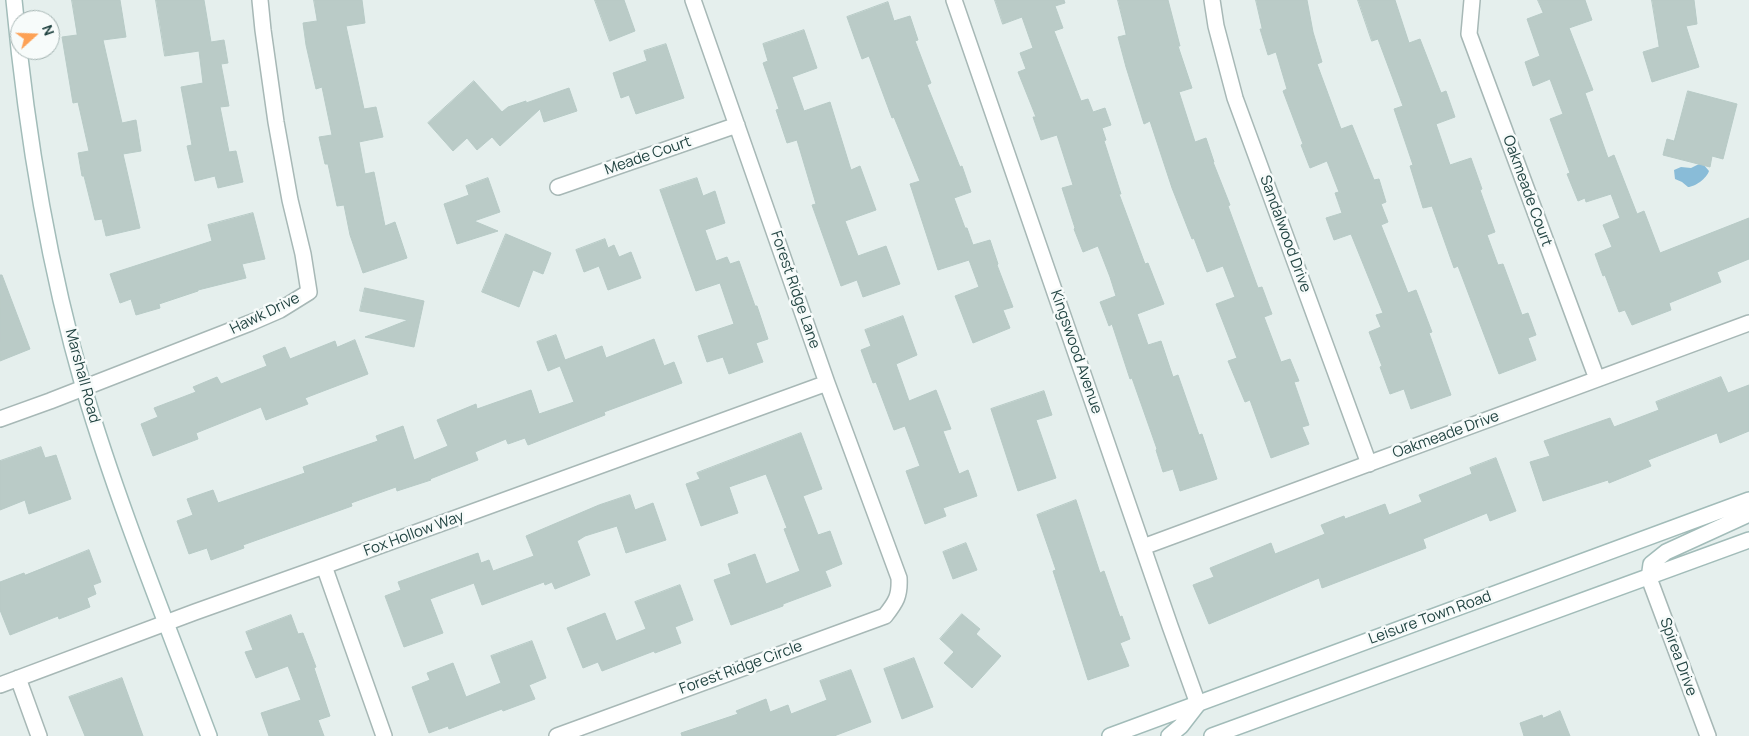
<!DOCTYPE html>
<style>
body{margin:0}
#map{position:relative;width:1749px;height:736px;overflow:hidden;background:#e5efed;font-family:Manrope,sans-serif}
canvas{display:block}
.north{position:absolute;left:10px;top:10px;width:50px;height:50px;box-sizing:border-box;background:#f7fbfa;border:1px solid #a2b2b0;border-radius:50%;rotate:70deg;font-size:14px;font-weight:700;line-height:20px;text-align:center;color:#224442}
.north::after{content:'';display:block;margin:auto;width:18px;height:22px;background:#fda155;clip-path:polygon(50% 0,100% 100%,50% 72%,0 100%)}
</style>
<div id="map">
<canvas width="1749" height="736"></canvas>
<div class="north">N</div>
</div>
<script>
const c = document.querySelector('canvas').getContext('2d');
c.lineJoin = 'round';
function paint(path, color) { c.fillStyle = color; c.fill(path, 'evenodd'); }
function stroke(path, color, width, dash) { c.strokeStyle = color; c.lineWidth = width; c.lineCap = dash ? 'butt' : 'round'; c.setLineDash(dash || []); c.stroke(path); }
function write(font, color, halo, rows, align = 'center') {
  c.font = font + ' Manrope,sans-serif'; c.lineWidth = 5; c.setLineDash([]); c.textBaseline = 'middle'; c.strokeStyle = halo; c.fillStyle = color; for (const [text, x, y, turn = 0] of rows) {
    c.save(); c.translate(x, y); c.rotate((+turn || 0) * Math.PI / 180); c.textAlign = isNaN(turn) ? turn : align; if (halo) c.strokeText(text, 0, 0); c.fillText(text, 0, 0); c.restore();
  }
}
paint(new Path2D(`
 M1699,164H1703L1709,171C1707,178 1695,187 1688,187L1682,182L1675,179L1674,170L1681,167L1691,168Z`), '#89bcd8');
const building = new Path2D(`
 M72,0H120L126,37L103,40L122,123L136,120L141,151L123,154L140,228L106,236L102,219L95,220L84,176H82L78,153L89,151L78,102L73,103L62,37L77,35Z
 M156,0H204L211,42L224,40L228,63L221,64L229,106L220,107L229,152L236,151L243,182L218,188L215,176L195,181L187,146L192,145L181,87L203,83L199,51L165,56Z
 M314,0H362L365,23L346,26L364,109L376,107L383,137L359,142L365,174L374,172L385,226L395,222L407,258L363,273L350,235L344,205L337,206L328,164H325L319,137L332,135L322,87L316,89L306,45L303,23L317,21Z
 M595,0H624L635,31L610,41Z
 M995,0H1064L1065,3L1055,6L1063,28L1054,31L1081,101L1088,99L1093,112L1105,108L1111,125L1102,128L1106,140L1104,141L1121,194H1119L1145,264L1148,263L1164,304L1137,314L1148,345L1161,341L1173,377L1178,375L1199,435L1202,434L1217,479L1180,491L1173,469L1163,472L1156,450L1157,449L1132,378L1130,379L1112,324L1109,326L1100,302L1116,296L1110,277L1098,246L1083,252L1074,229L1075,228L1062,188L1073,185L1057,135L1041,140L1033,117H1036L1018,72L1026,69L1020,53L1033,48L1022,17L1003,24Z
 M1118,0H1168L1180,46H1178L1192,88L1179,92L1195,142L1206,138L1214,162H1213L1230,205L1228,206L1258,288L1262,287L1272,314L1264,317L1281,362L1290,359L1299,381L1294,382L1309,425L1302,427L1309,444L1271,458L1250,400L1245,402L1228,361L1237,358L1216,304L1235,297L1223,266L1207,272L1194,238L1192,239L1172,188L1150,121L1144,124L1126,67L1118,37L1126,35Z
 M1256,0H1307L1313,32L1322,62L1317,64L1341,129L1352,125L1374,180L1379,179L1386,202L1381,204L1388,222L1381,225L1408,293L1416,290L1432,332L1429,333L1451,395L1411,409L1404,389L1390,394L1380,367L1382,366L1369,332L1381,327L1376,315L1383,313L1351,234L1334,240L1326,218L1342,213L1335,193L1339,192L1327,161L1310,168L1301,145L1303,144L1283,91L1287,89L1276,52L1268,55L1260,29H1262Z
 M1358,0H1395L1409,43L1420,39L1441,93L1446,91L1455,117L1436,124L1450,165L1471,158L1482,189L1480,190L1495,232L1487,235L1498,265L1503,264L1522,315L1528,313L1536,335L1528,338L1536,360L1499,374L1458,266L1454,268L1432,206L1423,208L1410,166L1413,165L1394,109L1403,106L1378,39L1372,41Z
 M1538,0H1585L1592,20L1569,28L1593,90L1585,93L1608,158L1614,155L1637,214L1644,211L1660,253L1749,218V259L1717,272L1721,282L1669,303L1671,310L1632,325L1625,310L1619,312L1605,275L1603,276L1595,254L1612,247L1603,225L1620,218L1611,194L1586,202L1585,198L1578,201L1567,174L1570,173L1550,119L1563,114L1550,79L1533,86L1525,62L1540,56L1527,19L1543,13Z
 M1652,0H1694L1697,24L1686,26L1699,67L1652,82L1643,52L1659,47Z
 M888,2L894,21L910,16L918,40L915,41L931,83L927,85L960,167L962,166L971,192L954,198L965,228H967L973,245L990,240L998,264L997,265L1013,307L1003,310L1010,328L973,343L955,296L979,287L969,260L938,270L910,184L920,181L894,117L892,118L869,56L862,59L847,17Z
 M804,30L817,68L792,77L804,111L830,102L851,170L860,166L876,210L845,221L858,256L886,246L900,284L863,297L857,280L841,286L812,205L816,204L797,140L787,143L776,110L779,109L763,63L768,61L763,44Z
 M666,44L684,98L636,114L629,95L621,98L613,73L647,61L644,51Z
 M474,81L502,112L508,107L526,101V103L569,88L577,111L544,122L540,109L500,146L492,137L477,150L467,138L453,151L428,123Z
 M1688,91L1737,104L1723,159L1712,156L1710,167L1663,155L1667,139L1674,141Z
 M488,178L500,212L474,221L498,231L457,244L444,204L469,195L466,186Z
 M697,178L703,196L715,191L725,223L705,230L716,261L727,257L730,264L739,261L755,306H757L768,339L756,343L763,362L729,374L723,357L707,362L698,336L734,324L720,283L696,291L660,190Z
 M253,213L265,259L242,264L246,278L198,290V291L159,304L160,308L136,315L131,299L120,303L110,274L212,241L208,225Z
 M506,234L551,253L543,274L533,270L519,307L482,292Z
 M605,239L608,248L614,245L619,257L631,252L641,278L608,290L599,266L584,272L576,250Z
 M0,275H2L30,349L0,361Z
 M365,288L424,301L414,347L365,337L408,320L360,311Z
 M903,316L917,355L896,364L909,401L936,390L951,429L943,431L959,474L968,470L977,496L943,508L946,516L925,524L906,471L920,466L905,426L894,430L876,382L873,383L861,350L871,346L865,330Z
 M556,335L565,360L602,346L606,358L654,339L664,366L674,362L682,383L604,412L605,415L528,445L525,438L508,444L506,439L475,452L478,460L430,479L431,480L397,491L396,487L351,503L352,506L243,545L244,548L211,560L207,548L189,554L177,521L193,515L187,499L213,490L218,503L305,473L303,467L378,441L376,436L403,426L414,460L448,446L437,420L476,404L477,409L531,390L539,414L574,402L560,366L548,371L537,342Z
 M355,340L368,374L305,398L308,404L266,420L261,407L196,433L198,439L153,456L141,424L158,417L154,408L196,392L193,387L217,377L221,384L267,366L263,356L285,347L290,359L335,341L337,347Z
 M1721,377L1728,393L1749,385V431L1720,443L1717,433L1648,460L1651,466L1609,483L1608,480L1543,501L1530,462L1550,456L1544,441L1610,418L1614,427L1659,410L1656,402Z
 M1044,391L1052,415L1036,420L1056,478L1018,491L991,409Z
 M801,433L822,489L803,496L818,535L830,531L842,564L825,571L831,586L783,604V606L731,625L714,580L731,574L728,564L755,554L766,584L800,571L784,529L787,528L766,474L729,487L738,513L701,526L686,484L700,479L697,473Z
 M41,447L45,458L56,455L71,499L29,514L25,500L0,510V461Z
 M1496,458L1516,511L1490,521L1487,513L1423,539L1426,548L1322,588L1319,578L1209,624L1193,585L1214,577L1210,568L1271,543L1275,554L1325,534L1321,525L1344,516L1345,519L1385,504L1389,515L1422,502L1419,495L1472,474L1470,468Z
 M630,495L635,510L653,503L666,540L626,553L617,526L585,536L577,541L590,575L555,589L552,582L545,585L544,582L482,605L474,583L430,599L443,633L404,647L385,596L401,590L398,582L478,553L481,563L489,560L493,571L534,556L526,536L599,505Z
 M1076,500L1100,573L1104,571L1120,617L1122,616L1130,639L1120,643L1129,666L1088,680L1053,571L1056,570L1037,515Z
 M966,543L977,570L953,579L943,552Z
 M89,550L101,582L93,585L96,594L87,598L90,607L59,619L58,616L10,635L0,610V582L24,573L25,575Z
 M680,585L693,620L675,627L681,643L655,653L654,651L602,671L598,662L583,668L567,628L605,613L616,641L646,629L635,602Z
 M962,614L980,629L976,634L1001,656L972,688L944,663L954,652L940,639Z
 M291,615L298,634L303,633L316,667L314,668L330,716L318,720L324,736H269L261,713L301,700L288,666L256,678L245,652L253,650L246,632Z
 M532,641L546,678L529,685L535,699L503,711L502,709L449,729L448,726L429,733L412,687L430,680L427,673L453,663L466,697L501,683L491,656Z
 M914,658L933,707L902,719L884,669Z
 M851,670L871,722L834,736H682L681,733L738,714L736,711L766,699L770,712L788,705L791,714L827,700L820,681Z
 M122,678L143,736H85L69,697Z
 M1560,711L1570,736H1524L1520,723L1542,715L1543,718Z`);
paint(building, '#bacbc7');
stroke(building, '#b7cac6', 1);
const street = new Path2D(`
 M954,0L1170,626L1198,704
 M1212,0L1216,26L1235,98L1369,464
 M1472,0L1469,34L1597,379
 M558,187L737,125
 M0,419L50,401L250,323L280,310L309,292L303,254L290,200L276,122L263,30L260,0
 M1143,547L1749,323
 M324,566L384,736
 M1649,578L1708,736
 M18,678L39,736
 M0,685L195,612L324,566L827,383
 M557,736L885,616C896,602 900,596 899,578L827,383L693,0`);
const secondary = new Path2D(`
 M14,0C26,129 48,264 84,389C119,507 166,621 209,736
 M1649,578L1651,564L1666,552L1749,514
 M1110,736L1749,500
 M1169,736L1181,726L1198,704
 M1212,736L1749,540`);
stroke(street, '#a7b8b6', 18);
stroke(secondary, '#a2bcb9', 18);
stroke(street, '#fff', 15);
stroke(secondary, '#fff', 15);
write('15px', '#224442', '#f7fbfa', [
 ["Meade Court",648,156,-19],
 ["Oakmeade Court",1527,191,70],
 ["Sandalwood Drive",1285,234,70],
 ["Forest Ridge Lane",795,290,71],
 ["Hawk Drive",265,314,-26],
 ["Kingswood Avenue",1076,352,71],
 ["Marshall Road",82,376,75],
 ["Oakmeade Drive",1446,435,-20],
 ["Fox Hollow Way",414,534,-20],
 ["Leisure Town Road",1430,618,-20],
 ["Spirea Drive",1678,657,70],
 ["Forest Ridge Circle",741,668,-20]
]);
</script>
